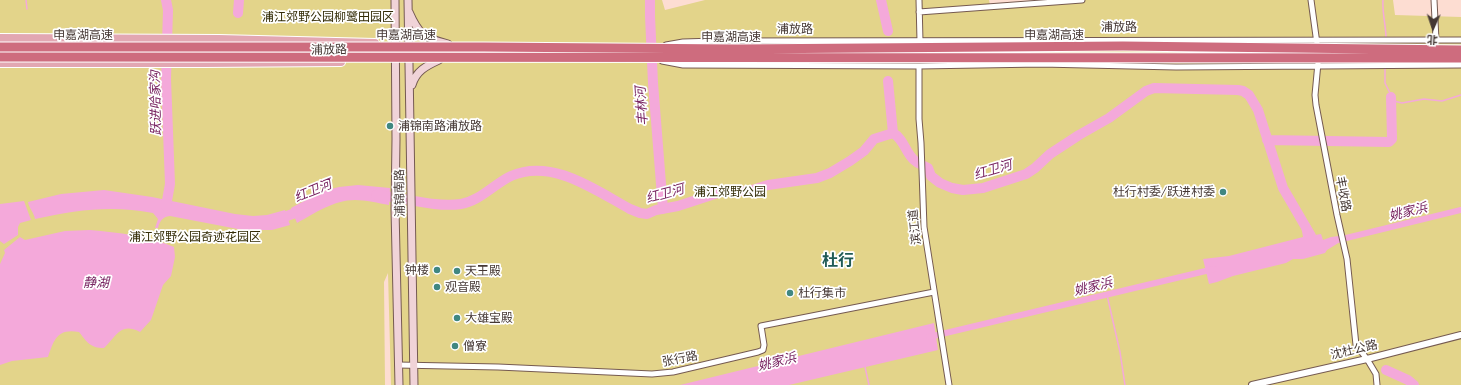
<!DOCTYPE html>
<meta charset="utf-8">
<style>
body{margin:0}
#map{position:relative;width:1461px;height:385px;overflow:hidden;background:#fdddd2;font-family:Quicksand,"Noto Sans SC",sans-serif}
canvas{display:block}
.north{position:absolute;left:1413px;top:8px;width:40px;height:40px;-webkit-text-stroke:3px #fff;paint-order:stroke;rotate:183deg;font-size:11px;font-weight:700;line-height:16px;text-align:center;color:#453834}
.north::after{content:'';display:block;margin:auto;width:14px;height:18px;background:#453834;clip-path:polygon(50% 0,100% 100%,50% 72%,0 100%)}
</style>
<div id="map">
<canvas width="1461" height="385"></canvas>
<div class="north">北</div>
</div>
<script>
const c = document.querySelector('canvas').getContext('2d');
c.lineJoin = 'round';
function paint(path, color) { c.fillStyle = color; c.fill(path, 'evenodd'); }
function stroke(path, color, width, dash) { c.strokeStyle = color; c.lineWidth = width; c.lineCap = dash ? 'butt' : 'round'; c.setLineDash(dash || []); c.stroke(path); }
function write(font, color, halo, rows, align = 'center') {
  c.font = font + ' Quicksand,"Noto Sans SC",sans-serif'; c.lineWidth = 3.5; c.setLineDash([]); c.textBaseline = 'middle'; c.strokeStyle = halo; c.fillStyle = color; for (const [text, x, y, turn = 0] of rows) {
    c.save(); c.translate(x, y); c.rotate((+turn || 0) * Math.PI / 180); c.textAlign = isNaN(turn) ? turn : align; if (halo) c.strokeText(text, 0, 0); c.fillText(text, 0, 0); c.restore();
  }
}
paint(new Path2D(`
 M0,0H662L665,10L705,0H989L990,5L1082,0H1393L1395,15L1461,17V385H391L388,273L384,282L385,385H0Z`), '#e3d48a');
paint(new Path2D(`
 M358,185L390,188L389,205C378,203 366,200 355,200C334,200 315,213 297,223L291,208L323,191L339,187Z
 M104,190L152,197L235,214L253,216L267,215L285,210L290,225L272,230H243L170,216C162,217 160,221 158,228H155L158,219L153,213C112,205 76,210 35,219C34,213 29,208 28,202L61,194Z
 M24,201L31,220L20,223L18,227V235L4,244L0,241V204Z
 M1309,223L1315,235L1321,234L1323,240L1331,237L1339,236L1340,242L1327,250L1325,253L1303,259H1293L1286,263L1233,276L1217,282L1209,284L1203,259L1229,256L1303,237L1301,226Z
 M90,230C119,233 147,235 174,247L175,257L171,276L163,285L151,320L140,332C120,322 117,336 104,348C90,348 87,342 79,332C57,328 54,340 48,357L12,361L0,365V264L5,253L4,250L20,237L25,240L65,231Z
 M934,323L938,350L789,385H680Z`), '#f4a9da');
stroke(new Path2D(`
 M26,0L27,9
 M1383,0C1382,13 1386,25 1386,38
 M1385,66V83L1394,101L1402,103L1424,99L1442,101L1461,95
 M1107,295L1120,352L1125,385
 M865,367L869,385`), '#f4a9da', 1.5);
stroke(new Path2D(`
 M1338,240L1461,210
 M929,337L1214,269`), '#f4a9da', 6);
stroke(new Path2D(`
 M166,0L168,10L166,79L170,184L166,206
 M650,0V16L653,83L663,209
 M881,0L888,31
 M238,13L239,0
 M888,81L893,133
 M1267,140L1389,142L1392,139L1391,97
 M376,195C403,197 434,208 461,204C480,201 494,184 511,176C552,158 595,190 630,209L640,213L647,214L656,210L678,206L724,191H749L768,185L817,178L830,173L850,161L864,151L874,139L893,133C904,139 905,152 914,160C918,164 923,165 928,168L931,176L940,183L952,188L963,190L983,188L1026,174L1035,168L1050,154L1079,135L1109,118L1146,91L1154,88L1238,90L1243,91L1249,95L1258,110L1283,188L1311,236
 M276,220L306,209
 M1386,370L1408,380L1414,385`), '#f4a9da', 10);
const minor = new Path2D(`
 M919,0L920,41
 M1311,0L1318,51
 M1434,0L1436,40
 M919,12L1082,0
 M666,45L683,42L716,41L1461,40
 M662,61L683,65L919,66L1041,64L1176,67L1461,65
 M1318,63L1315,95L1316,105L1337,215L1347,259L1356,345L1367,359L1376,374L1377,385
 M919,66V119L921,143L924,227L949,385
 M398,365L498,367L652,374L673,372L758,352L763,350L764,345L761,326L934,292`);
const tertiary = new Path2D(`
 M1252,385L1367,359L1461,335`);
const secondary = new Path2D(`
 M395,0L396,139L395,209L399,385
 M408,0L414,385
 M409,12C419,35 424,38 448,44
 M412,85C416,71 426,66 439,60`);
const primary = new Path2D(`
 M0,38L219,39L375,43
 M0,63H204L341,62`);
stroke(minor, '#755a51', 7);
stroke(tertiary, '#755a51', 8);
stroke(secondary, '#755a51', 9);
stroke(primary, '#fff', 10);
stroke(minor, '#fff', 5);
stroke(tertiary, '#fff', 6);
stroke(secondary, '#f0d3d8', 7);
stroke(primary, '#e2a7b2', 8);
const motorwayBridge = new Path2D(`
 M0,47H484L737,49L1123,46L1461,50
 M0,57L1461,58`);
stroke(motorwayBridge, '#fff', 11, []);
stroke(motorwayBridge, '#ce6c7e', 9);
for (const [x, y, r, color] of [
 [390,126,4,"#408781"],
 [1223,192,4,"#408781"],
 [437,270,4,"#408781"],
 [457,271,4,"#408781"],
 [437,287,4,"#408781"],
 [790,293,4,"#408781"],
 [457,318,4,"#408781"],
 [455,346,4,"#408781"]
]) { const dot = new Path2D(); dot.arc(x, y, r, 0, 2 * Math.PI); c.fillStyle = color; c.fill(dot); stroke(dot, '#fff', 1.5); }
write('12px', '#322b05', '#fff', [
 ["浦江郊野公园柳鹭田园区",328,17],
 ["浦江郊野公园",730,192],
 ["浦江郊野公园奇迹花园区",195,237]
]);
write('12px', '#453834', '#fff', [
 ["浦放路",1119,27],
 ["浦放路",795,29],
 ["申嘉湖高速",83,35],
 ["申嘉湖高速",406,35],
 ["申嘉湖高速",1054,35],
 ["申嘉湖高速",731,37],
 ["浦放路",329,50,-1],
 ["浦锦南路",400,193,-91],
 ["丰收路",1343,194,79],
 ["滨江道",915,227,-96],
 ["沈杜公路",1354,350,-13],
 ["张行路",680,359,-11]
]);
write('12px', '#453834', '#fff', [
 ["浦锦南路浦放路",398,126],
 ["杜行村委/跃进村委",1215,192,"right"],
 ["钟楼",429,270,"right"],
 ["天王殿",465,271],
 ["观音殿",445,287],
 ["杜行集市",798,293],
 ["大雄宝殿",465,318],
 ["僧寮",463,346]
], 'left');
write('italic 13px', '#782461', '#fff', [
 ["跃进哈家沟",156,103,-91],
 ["丰林河",642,106,-94],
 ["红卫河",993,170,-16],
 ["红卫河",313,191,-22],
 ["红卫河",665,194,-15],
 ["姚家浜",1408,212,-13],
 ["静湖",96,283],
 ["姚家浜",1093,287,-13],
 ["姚家浜",777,362,-13]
]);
write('bold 16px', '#215b56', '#fff', [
 ["杜行",838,261]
]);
</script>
